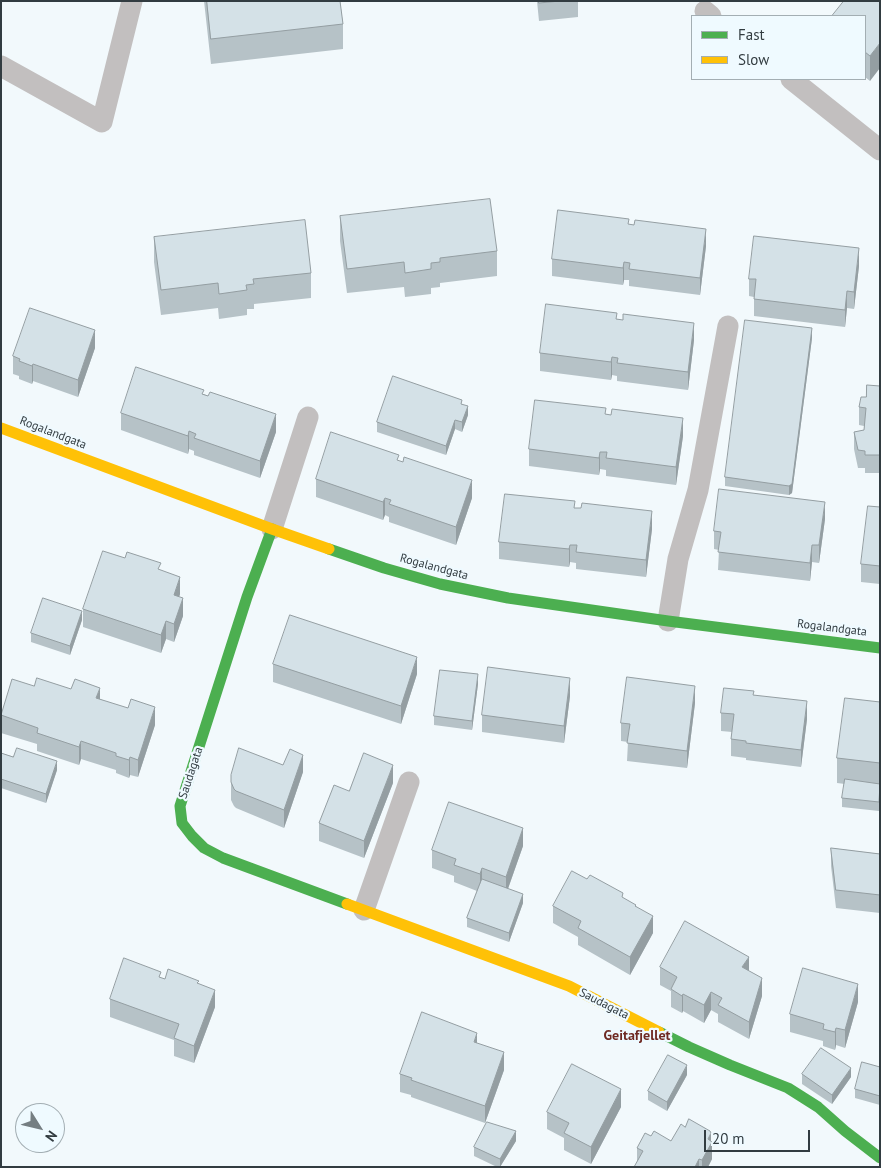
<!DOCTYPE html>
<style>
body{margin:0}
#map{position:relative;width:881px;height:1168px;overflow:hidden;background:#f2f9fc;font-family:"PT Sans",sans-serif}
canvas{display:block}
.frame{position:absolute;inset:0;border:2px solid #323c41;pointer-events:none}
.legend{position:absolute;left:691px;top:15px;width:175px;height:65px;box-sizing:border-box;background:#effaff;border:1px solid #a3aeb3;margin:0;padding:6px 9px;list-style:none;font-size:15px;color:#323c41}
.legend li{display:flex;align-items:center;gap:10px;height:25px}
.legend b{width:25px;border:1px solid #a3aeb3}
.north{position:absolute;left:15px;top:1103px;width:50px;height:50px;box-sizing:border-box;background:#effaff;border:1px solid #a3aeb3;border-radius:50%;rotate:126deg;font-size:14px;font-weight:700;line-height:20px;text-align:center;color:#323c41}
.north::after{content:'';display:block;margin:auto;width:18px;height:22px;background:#757e82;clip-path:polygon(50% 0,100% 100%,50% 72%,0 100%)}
.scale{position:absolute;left:704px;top:1130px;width:106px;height:22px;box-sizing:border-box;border:2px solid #323c41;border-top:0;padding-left:6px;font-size:15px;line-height:18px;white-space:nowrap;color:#323c41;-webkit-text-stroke:4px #effaff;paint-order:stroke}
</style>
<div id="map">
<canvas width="881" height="1168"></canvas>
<div class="frame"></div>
<ul class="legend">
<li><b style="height:6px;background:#4caf50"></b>Fast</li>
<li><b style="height:6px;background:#ffc107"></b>Slow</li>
</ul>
<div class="north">N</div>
<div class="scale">20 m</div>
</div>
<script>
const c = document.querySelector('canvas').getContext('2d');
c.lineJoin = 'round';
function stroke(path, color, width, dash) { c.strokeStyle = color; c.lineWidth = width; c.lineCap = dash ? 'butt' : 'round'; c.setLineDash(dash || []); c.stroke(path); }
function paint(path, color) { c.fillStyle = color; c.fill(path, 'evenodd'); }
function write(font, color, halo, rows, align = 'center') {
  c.font = font + ' "PT Sans",sans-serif'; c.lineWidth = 4.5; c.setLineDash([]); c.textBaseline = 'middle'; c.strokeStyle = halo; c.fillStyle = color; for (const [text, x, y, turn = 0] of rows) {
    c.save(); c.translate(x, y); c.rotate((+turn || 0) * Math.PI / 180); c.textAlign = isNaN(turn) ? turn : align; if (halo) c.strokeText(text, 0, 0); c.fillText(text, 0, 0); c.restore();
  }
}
stroke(new Path2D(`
 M705,11L711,16
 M1,66L102,122L132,1
 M791,79L880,150
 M272,529L308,417
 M668,621L678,559L698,490L728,326
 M364,910L409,782`), '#c2bfbf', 21);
stroke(new Path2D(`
 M272,529L247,597L180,806L182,823L192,836L204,848L223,858L347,904
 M329,549L384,568L440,584L508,598L668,621L880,648
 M659,1032L689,1047L730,1065L788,1088L818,1107L845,1131L880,1158`), '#4caf50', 11);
stroke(new Path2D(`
 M1,428L272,529L329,549
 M347,904L569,986L659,1032`), '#ffc107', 11);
paint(new Path2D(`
 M204,1H340L343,24V49L211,64Z
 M537,1H578V17L539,21Z
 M880,1L870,81L865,77V16Z
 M340,216L497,251V276L440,283V287L431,288V294L405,297L404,287L347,293L340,241Z
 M629,224L706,246L700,295L629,286V280H624L623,285L552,276V259Z
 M154,237L311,273V298L254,304V309H247V315L219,319L218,308L161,315L154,262Z
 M859,266L854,309L847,308L845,327L754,316V297L749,296V279Z
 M617,319L694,340L688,390L617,381V376L612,375L611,380L540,371V353Z
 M812,338L792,493L789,495L725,486V477Z
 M95,348L78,397L33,381L32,384L19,379V376L13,374V356Z
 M880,386V473H865V468H858L854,449V432L864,430V426L859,425V407L866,397Z
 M204,394L276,432L260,478L194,455V451L189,449L188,454L121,430V413Z
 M462,404L468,415L462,432L455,429L446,455L377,432V422Z
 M606,414L683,436L676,485L606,476V470L600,469L599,475L529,466V449Z
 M399,461L472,498L456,545L389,522V517L385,515L383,520L316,497V479Z
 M880,507V584L861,582V564Z
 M575,508L652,529L646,577L576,569V563L570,562L569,567L499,559V542Z
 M825,519L819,563L812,562L810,581L718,570L719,550L714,549V531Z
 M161,570L180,594L179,597L183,616L174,642L166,639L161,653L83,627V609Z
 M82,620L70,655L31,642V633Z
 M273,664L417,674L401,724L273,682Z
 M478,684L472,730L434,725V716Z
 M34,686L100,699L155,725L138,777L130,775L129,778L116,773V770L81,759L79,765L37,751V744L1,733V714Z
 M754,695L807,719L801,767L746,760V758L731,756V739L732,732L721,731V713Z
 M570,696L564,743L482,732V715Z
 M880,702V804L879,811L842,807V798L845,784L837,783V758Z
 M695,703L687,768L627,761L628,742L621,741V723Z
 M1,753L57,770L46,803L1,788Z
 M283,765L303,772L284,828L236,808L234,806L231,800V775Z
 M393,783L364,858L319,841V823L349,791Z
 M523,846L508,889L523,903L509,942L467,927V918L477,891L454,882V876L432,868V850Z
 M831,848L880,854V913L836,908L831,866Z
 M623,898L636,906L653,933L630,975L578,945V937L553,923V906Z
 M660,967L749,971L762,996L749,1039L718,1022V1014L711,1010L704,1023L683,1011L682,1013L671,1007V991L660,985Z
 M161,978L165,979L199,984L215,1007L194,1063L174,1056V1040L110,1017V999Z
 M858,1002L845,1048L836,1045L835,1050L823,1046V1041L790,1032V1014Z
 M477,1043L504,1070L485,1123L411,1097V1095L400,1092V1074Z
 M880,1067V1105L855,1098V1089Z
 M802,1074L851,1077L832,1104L802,1084Z
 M687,1075L667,1111L648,1100V1091Z
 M621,1107L591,1164L564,1150V1138L547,1129V1112Z
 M651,1136L671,1141H711L712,1159L708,1167H634L637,1162V1148Z
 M516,1141L500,1167H497L474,1156V1147Z`), '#b6c2c7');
paint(new Path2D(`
 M880,43V68L870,81V56Z
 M706,229V246L700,295V278Z
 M859,248V266L854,309V292Z
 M624,262V280L623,285V268Z
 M847,291V308L845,327V310Z
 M694,323V340L688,390V372Z
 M812,328V338L792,493L789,495V486Z
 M95,330V348L78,397V380Z
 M612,357V375L611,380V362Z
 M33,364V381L32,384V366Z
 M468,406V415L462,432V422Z
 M276,414V432L260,478V461Z
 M683,418V436L676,485V467Z
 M455,420V429L446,455V446Z
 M189,431V449L188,454V436Z
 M600,452V469L599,475V458Z
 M472,480V498L456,545V527Z
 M385,498V515L383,520V502Z
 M825,502V519L819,563V545Z
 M652,511V529L646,577V560Z
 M570,545V562L569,567V549Z
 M812,545V562L810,581V563Z
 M180,577V594L174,613V595Z
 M183,598V616L174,642V624Z
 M82,611V620L70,655V646Z
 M166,621V639L161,653V635Z
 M417,657V674L401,724V706Z
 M478,674V684L472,730V721Z
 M570,678V696L564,743V726Z
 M695,686V703L687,768V751Z
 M100,688V705L96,698Z
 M807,701V719L801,767V750Z
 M155,707V725L138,777V760Z
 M81,741V759L79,765V747Z
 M303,755V772L284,828V810Z
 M130,757V775L129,778V760Z
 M57,761V770L46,803V794Z
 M393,765V783L364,858V841Z
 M523,828V846L506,894V877Z
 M482,868V885L480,892V874Z
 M523,894V903L509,942V933Z
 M653,916V933L630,975V957Z
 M749,957V974L742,967Z
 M762,978V996L749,1039V1022Z
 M858,984V1002L845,1048V1030Z
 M215,990V1007L194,1063V1046Z
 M711,992V1010L704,1023V1005Z
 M683,994V1011L682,1013V996Z
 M836,1028V1045L835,1050V1032Z
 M477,1033V1050L474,1042Z
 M504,1052V1070L485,1123V1106Z
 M687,1065V1075L667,1111V1102Z
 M851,1068V1077L832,1104V1095Z
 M621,1089V1107L591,1164V1147Z
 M516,1131V1141L500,1167V1159Z
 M711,1133V1144L712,1142V1159L708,1167H702V1160L708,1139Z
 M699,1159V1167H695Z`), '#949ea2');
const building = new Path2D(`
 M207,1H340L343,24L211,39Z
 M539,1H560L539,3Z
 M844,1H880V43L870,56L865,52V16H832Z
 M490,199L497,251L440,258V262L431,263V269L405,273L404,262L347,269L340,216Z
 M558,210L629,219L628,224L634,225L635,220L706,229L700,278L629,269L630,263L624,262L623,268L552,259Z
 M305,220L311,273L253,279L254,284L246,285L247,290L219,294L218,283L161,290L154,237Z
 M754,236L859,248L854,292L847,291L845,310L754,299L756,279H749Z
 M546,304L617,313L616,319L623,320V314L694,323L688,372L617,363L618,358L612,357L611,362L540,353Z
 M30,308L95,330L78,380L33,364L32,366L19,361L20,359L13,356Z
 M745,320L812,328L792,484L789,486L725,477Z
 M136,367L204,390L202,394L208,396L210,392L276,414L260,461L194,438L196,434L189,431L188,436L121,413Z
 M393,376L462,400L461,404L468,406L462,422L455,420L446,446L377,422Z
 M867,385L880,386V455H865V451L858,450L854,432L864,430L866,408L859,407L861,397H866Z
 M535,400L606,408L605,414L611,415L612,409L683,418L676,467L606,458L607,452H600L599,458L529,449Z
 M331,432L399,455L397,460L403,462L404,457L472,480L456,527L389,504L391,500L385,498L383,502L316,479Z
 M719,489L825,502L819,545H812L810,563L718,552L721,532L714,531Z
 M505,494L575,501L574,508H581L582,503L652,511L646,560L576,552L577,545H570L569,549L499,542Z
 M868,506L880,507V566L861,564Z
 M103,551L125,558L127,552L161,563L158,569L180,577L174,595L183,598L174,624L166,621L161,635L83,609Z
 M43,598L82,611L70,646L31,633Z
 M290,615L417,657L401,706L273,664Z
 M488,667L570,678L564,726L482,715Z
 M440,670L478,674L472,721L434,716Z
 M627,677L695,686L687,751L627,743L630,724L621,723Z
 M37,678L71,689L75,679L100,688L96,698L128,708L131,699L155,707L138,760L130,757L129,760L116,756V753L81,741L79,747L37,733L38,728L1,715L12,679L34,686Z
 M724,688L754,691L753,695L807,701L801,750L746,743V741L731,739L734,714L721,713Z
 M845,698L880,702V763L837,758Z
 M17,748L57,761L46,794L1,779V753L13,757Z
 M239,748L283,765L290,749L303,755L284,810L236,791L234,789L231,782V775Z
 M364,753L393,765L364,841L319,823L334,785L349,791Z
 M845,779L880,784L879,802L842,798Z
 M449,802L523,828L506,877L482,868L480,874L454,865L456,859L432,850Z
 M831,848L880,854V895L836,890Z
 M572,871L587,879L590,875L623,893L622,897L636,905L635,906L653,916L630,957L578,928L581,921L553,906Z
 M482,879L523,894L509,933L467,918Z
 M685,921L749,957L742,967L762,978L749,1022L718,1005L722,998L711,992L704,1005L683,994L682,996L671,989L677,977L660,967Z
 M124,958L161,972L159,977L165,979L168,969L199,981L197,983L215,990L194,1046L174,1038L179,1024L110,999Z
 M803,968L858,984L845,1030L836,1028L835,1032L823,1029L824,1024L790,1014Z
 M422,1012L477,1033L474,1042L504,1052L485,1106L411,1080L412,1078L400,1074Z
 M821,1048L851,1068L832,1095L802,1074Z
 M668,1055L687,1065L667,1102L648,1091Z
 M862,1062L880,1067V1096L855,1089Z
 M572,1064L621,1089L591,1147L564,1133L569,1123L547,1112Z
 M689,1119L710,1131L711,1133L708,1139L712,1142L702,1160L699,1159L695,1167H634L643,1151L637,1148L645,1133L651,1136L654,1131L671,1141L681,1124L685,1127Z
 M487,1122L516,1131L500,1159L474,1147Z`);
paint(building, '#d4e1e7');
stroke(building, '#949ea2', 1);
write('12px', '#323c41', '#effaff', [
 ["Rogalandgata",53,433,21],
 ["Rogalandgata",434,567,15],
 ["Rogalandgata",832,628,7],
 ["Saudagata",191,773,-72],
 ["Saudagata",604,1004,27]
]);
write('bold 14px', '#6e2922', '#effaff', [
 ["Geitafjellet",637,1036]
]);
</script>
